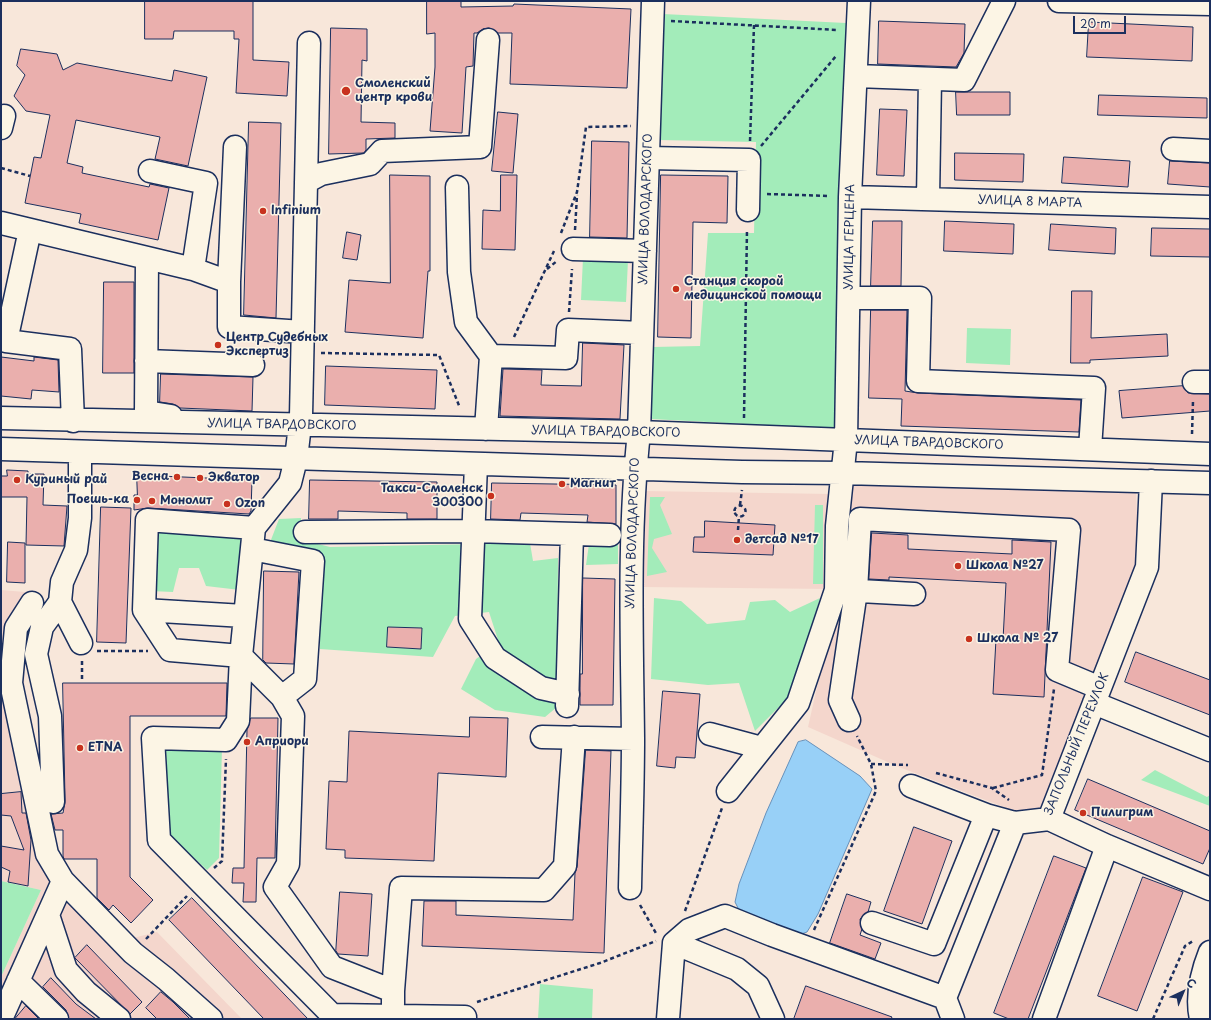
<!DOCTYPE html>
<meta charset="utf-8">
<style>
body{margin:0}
#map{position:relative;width:1211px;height:1020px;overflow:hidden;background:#f8e7da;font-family:"Playpen Sans",sans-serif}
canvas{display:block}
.frame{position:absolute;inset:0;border:2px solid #1b2f5e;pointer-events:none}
.north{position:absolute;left:1163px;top:972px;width:40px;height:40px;-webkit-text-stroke:3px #fcf5e5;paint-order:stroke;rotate:44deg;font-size:11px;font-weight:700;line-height:16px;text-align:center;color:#1b2f5e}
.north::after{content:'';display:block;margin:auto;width:14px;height:18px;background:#1b2f5e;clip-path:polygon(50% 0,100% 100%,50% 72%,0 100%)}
.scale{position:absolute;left:1073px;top:16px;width:53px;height:18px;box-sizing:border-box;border:2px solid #1b2f5e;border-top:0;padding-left:5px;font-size:12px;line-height:14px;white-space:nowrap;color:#1b2f5e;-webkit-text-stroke:3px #fcf5e5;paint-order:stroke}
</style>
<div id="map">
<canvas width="1211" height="1020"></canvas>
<div class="frame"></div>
<div class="north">С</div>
<div class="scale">20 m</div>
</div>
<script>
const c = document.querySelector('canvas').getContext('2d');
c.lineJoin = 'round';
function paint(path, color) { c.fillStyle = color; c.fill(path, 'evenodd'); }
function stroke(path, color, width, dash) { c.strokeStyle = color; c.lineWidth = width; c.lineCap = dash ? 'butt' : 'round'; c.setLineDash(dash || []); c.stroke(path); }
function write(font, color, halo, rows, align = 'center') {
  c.font = font + ' "Playpen Sans",sans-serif'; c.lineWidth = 3; c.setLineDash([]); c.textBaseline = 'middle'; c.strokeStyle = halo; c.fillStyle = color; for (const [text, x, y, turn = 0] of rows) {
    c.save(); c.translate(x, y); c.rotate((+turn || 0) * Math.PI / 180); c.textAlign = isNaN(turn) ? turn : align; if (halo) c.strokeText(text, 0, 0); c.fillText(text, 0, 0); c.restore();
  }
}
paint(new Path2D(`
 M842,482L1136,491L1139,563L1044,812H1017L899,767L808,727L838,594Z
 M644,491L831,494L830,589L643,587Z
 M1,590L25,592L24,718L40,780L51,887L133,938L157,932L242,1019L1,1018V977L41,890L1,881Z`), '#f4d6cc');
paint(new Path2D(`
 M663,14L846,23L841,429L651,419L653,347L700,346L708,233H754L756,142L659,140Z
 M583,258L628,260L626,302L581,300Z
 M967,328L1011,329L1010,365L966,363Z
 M650,497H665L660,505L672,534L654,539L652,548L667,572L647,576Z
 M815,505H823V584H813Z
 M301,518L302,540L330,547L530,543L533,561L558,558L557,707L545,717L495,710L461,689L476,659L499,643L489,612L455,616L433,657L320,649L319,560L269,545L279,519ZM388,627L422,628L421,649L387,647Z
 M157,532L245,538L240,590L206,586L199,568H179L173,592L150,591Z
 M618,535V564L586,565L589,544Z
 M654,598L681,601L707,624L745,620L750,602L775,600L790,612L820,598L792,694L755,731L739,683L708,685L651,679Z
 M166,748H222L219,858L207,870L169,835Z
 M1155,770L1207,797L1210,795V806L1141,780Z
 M1,881L41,890L1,977Z
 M540,984L593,989L592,1019H538Z`), '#a3ecba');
const water = new Path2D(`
 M806,740L860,776L872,789L818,914L807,932L790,938L743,918L735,902L739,884L766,813L798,742Z`);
paint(water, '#98d0f7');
stroke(water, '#6690ba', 1);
const building = new Path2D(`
 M145,1H253V60L289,62L287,96L236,93L239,39H234V31H174L173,39H145Z
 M427,1H461V7L513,6L514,4L631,9L627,88L510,84L512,33H498L489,28L483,29L477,33H474L473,66L466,67L462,133L430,131L435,67V33L427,34Z
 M879,21L965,24L964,53L956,67L878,64Z
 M1089,22L1193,27L1192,61L1087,57Z
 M331,28L367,29V61L362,60L361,122L395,123V138L366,139V150L364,153L329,154Z
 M21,49L57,54L63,70L77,63L172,81L174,70L207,77L188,166L155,159L160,137L76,120L67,163L83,167L82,173L149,187L150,184L169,188L158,240L79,223L81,214L25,203L34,157L41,158L50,115L26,111L14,96L25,75L17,66Z
 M956,92H1010V115H957Z
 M1099,95L1207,98V118L1098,115Z
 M880,109L907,110L904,176L877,175Z
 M498,112L518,114L513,173L492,171Z
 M249,122L281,123L276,318L244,315Z
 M592,141L629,142L627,238L590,237Z
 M955,153L1024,154L1023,182L955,180Z
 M1064,157L1130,161L1128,187L1062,183Z
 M1170,161L1210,163V187L1168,184Z
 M390,175L430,176V271H428L423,338L345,332L349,280L390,283Z
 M501,175H517L515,250L482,249L483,210L500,211Z
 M661,175L728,176L727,223L693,222L691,338L658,337Z
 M873,221H902L901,286H871Z
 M945,221L1014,224L1013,254L944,251Z
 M1051,224L1116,228L1115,254L1049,250Z
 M1152,228L1210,229V257L1151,256Z
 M347,232L361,235L357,260L343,258Z
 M104,282H134V373H103Z
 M1072,291H1092L1091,338L1167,334L1168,356L1090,360V363H1071Z
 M871,310H907L905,391L918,393L1081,400L1079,432L901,426L902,399L869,398Z
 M583,343L624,345L620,419L500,416L503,369L542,370L541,385L581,386Z
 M1,357L34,361V357L58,360L59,392L32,390L31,399L1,396Z
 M326,366L437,370L435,409L325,405Z
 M161,374L253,377L252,411L180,408L173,404L160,402Z
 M1183,386L1188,393L1210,394V411L1122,418L1119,391Z
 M7,470L28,471V474H44L43,505L67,506L64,546L26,545L27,497H1V476H7Z
 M137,475L252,480L251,511L249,514L148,508L134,510V495H137Z
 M310,480L437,482V519H407V513L338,511V519H309Z
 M492,483L616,485V524L587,522L588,515L521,513L520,520L491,519Z
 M101,507L131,508L126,643L97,642Z
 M705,521L775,525L773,555L693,552L694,537H704Z
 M872,533L908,535V549L1012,554V540L1051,542L1044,697L993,694L996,639L1003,640L1006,583L889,577V580L869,579Z
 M8,542L25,543V583L7,582Z
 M264,571L299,572L294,664L266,663L263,660Z
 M583,578L615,579L613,705H580V674H582Z
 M388,627L422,628L421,649L387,647Z
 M1136,652L1210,680V715L1125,682Z
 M63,683H227L226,716H130V877L153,900L131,923L113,905L109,910L97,898V859H64L63,856V830H55L51,814L63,813L65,802Z
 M663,691L700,694L695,758L676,757L675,768L657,766Z
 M470,717L508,718L506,777L438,773L434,861L345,858V850L326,849L329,781L347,782L349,731L469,737Z
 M251,718H278L275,858H257L256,902H243L244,883H232L233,868H244L247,730Z
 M586,750L611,751L604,953L422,946L424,901H456V915L573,920L575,873L577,867Z
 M1088,779L1210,831V848L1203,864L1075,810Z
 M21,792L22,813H26L31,840L28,886L8,882L10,871L1,867V846L24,850L11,816L1,815V794Z
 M914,827L952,841L922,924L884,911Z
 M1054,856L1086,868L1028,1019H1009L994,1013Z
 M1143,877L1183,892L1137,1011L1098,996Z
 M340,892L372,894L368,956L338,954L336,951Z
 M847,894L871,902L868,912L860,919L862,929L860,935L881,943L875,959L830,943Z
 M192,898L308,1019H264L169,920Z
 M87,945L142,1002L130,1014L75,958Z
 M51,978L76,1004L96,1019H69L66,1010L43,987Z
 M806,986L892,1017L891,1019H794Z
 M161,992L173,1002L190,1019H157L146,1008Z
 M26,1006L39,1019H15Z`);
paint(building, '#eaafad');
stroke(building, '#1b2f5e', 1);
const minor = new Path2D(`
 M1059,1L1210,4
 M309,43L301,416L296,459L290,483L254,528L241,656L238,721L226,740L153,738L159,840L332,1015L465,1017V1019
 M856,76L964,80L1004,1
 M1,128L4,116
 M1173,149L1210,151
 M648,158L749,160L748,210
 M306,182L321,174L370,164L382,151L480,147L488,40
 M457,187L459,272L466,322L491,356L486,429
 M850,197L1210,207
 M928,199L930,79
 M1,223L193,269L206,183L150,171
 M30,230L6,341L70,349L73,421
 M573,249L645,251
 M147,258L146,412L171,416
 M193,269L229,282V327L303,332
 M229,282L235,147
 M850,298H920L918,381L1094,388L1090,449
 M491,356L566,358L568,330L642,333
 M146,361L253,365
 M1194,382H1210
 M1,418L639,432L1210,454
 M1,449L742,472L843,473L1210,483
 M80,453V518L76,550L62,582L60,602L81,643
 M476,464L470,619L495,658L541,688L568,694
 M254,528L147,520L144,610L170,650L241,656L282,697L293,716L288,864L275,887L332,967L393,991
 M305,532L473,531L610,535
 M252,549L313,561L305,679L282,697
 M842,590L914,594
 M32,603L16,628L11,683L47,854L63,881L133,953L166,979L211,1019
 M144,610L244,616
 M1094,703L1210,750
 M567,706L572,534
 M849,720L840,700L856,591L860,519L1069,530L1057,670L1100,688
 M710,734L762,748
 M542,737L633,739
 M911,786L986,815
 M728,791L798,703L836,590L837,526L846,440L850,197L859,1
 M53,802L50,716L36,654L42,627L60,602
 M1049,819L1107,846L1210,889
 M630,888C631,838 633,788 633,739C632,636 628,535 639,432L653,1
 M48,915L66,970L86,992L119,1019
 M872,923L934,944L986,815L1015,823
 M674,943L737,969L758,986L773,1019
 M18,981L57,1019
 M393,1004V991L401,888L544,890L565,866L574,737
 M1,1019L63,881
 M668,1019L674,943L689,930L725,916L772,935L945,998
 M953,1019L945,998L1015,823L1049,819L1147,567L1151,481
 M1044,1019L1107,846
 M1201,1019C1196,997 1202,972 1210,952`);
stroke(minor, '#1b2f5e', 25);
stroke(new Path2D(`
 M671,21L838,30
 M750,141L754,25
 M761,146L836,56
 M1,168L30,176
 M767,194L830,196
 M575,230L577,195
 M561,233L577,192L586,127L631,126
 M547,269L557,261
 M569,312L572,269
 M514,337L554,251
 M321,353L439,355L460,408
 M744,418L747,229
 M1192,434L1193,401
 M740,505L742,490
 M734.5 511a5.5 5.5 0 1 1 11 0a5.5 5.5 0 1 1-11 0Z
 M738,530L739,516
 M97,651H148
 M82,661V679
 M871,764L908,765
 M936,773L992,788L1009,800
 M993,788L1042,775L1054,689
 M214,868L222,861L226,759
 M640,905L657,935
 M685,911L722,808
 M814,930L876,791L871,764L857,736
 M146,939L187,896
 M477,1002L600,963L656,941
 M1153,1019L1185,946L1193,941`), '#1b2f5e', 2.5, [4, 3]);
stroke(minor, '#fcf5e5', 22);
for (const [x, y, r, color] of [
 [346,91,5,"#c8321e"],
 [263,211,4,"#c8321e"],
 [676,289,4,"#c8321e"],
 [218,345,4,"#c8321e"],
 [177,477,4,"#c8321e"],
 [200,478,4,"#c8321e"],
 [17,480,4,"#c8321e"],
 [562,484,4,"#c8321e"],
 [491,496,4,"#c8321e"],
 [137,500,4,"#c8321e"],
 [152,501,4,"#c8321e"],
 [227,504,4,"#c8321e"],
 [737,540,4,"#c8321e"],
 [958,566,4,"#c8321e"],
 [969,639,4,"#c8321e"],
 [247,742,4,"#c8321e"],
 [80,748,4,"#c8321e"],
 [1083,813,4,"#c8321e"]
]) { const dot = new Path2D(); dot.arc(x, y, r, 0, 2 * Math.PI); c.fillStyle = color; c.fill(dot); stroke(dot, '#fcf5e5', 1.5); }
write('bold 12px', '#1b2f5e', '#fcf5e5', [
 ["Смоленский",355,84],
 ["центр крови",355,98],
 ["Infinium",271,211],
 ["Станция скорой",684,282],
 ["медицинской помощи",684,296],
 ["Центр Судебных",226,338],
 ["Экспертиз",226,352],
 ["Весна",169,477,"right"],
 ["Экватор",208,478],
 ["Куриный рай",25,480],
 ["Магнит",570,484],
 ["Такси-Смоленск",483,489,"right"],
 ["300300",483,503,"right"],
 ["Поешь-ка",129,500,"right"],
 ["Монолит",160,501],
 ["Ozon",235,504],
 ["детсад №17",745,540],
 ["Школа №27",966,566],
 ["Школа № 27",977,639],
 ["Априори",255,742],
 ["ETNA",88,748],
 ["Пилигрим",1091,813]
], 'left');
write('12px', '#1b2f5e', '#fcf5e5', [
 ["УЛИЦА 8 МАРТА",1030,202,2],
 ["УЛИЦА ВОЛОДАРСКОГО",646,209,-88],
 ["УЛИЦА ГЕРЦЕНА",850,237,-89],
 ["УЛИЦА ТВАРДОВСКОГО",282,425,1],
 ["УЛИЦА ТВАРДОВСКОГО",606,432,1],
 ["УЛИЦА ТВАРДОВСКОГО",929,443,2],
 ["УЛИЦА ВОЛОДАРСКОГО",633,533,-88],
 ["ЗАПОЛЬНЫЙ ПЕРЕУЛОК",1077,744,-68]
]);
</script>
